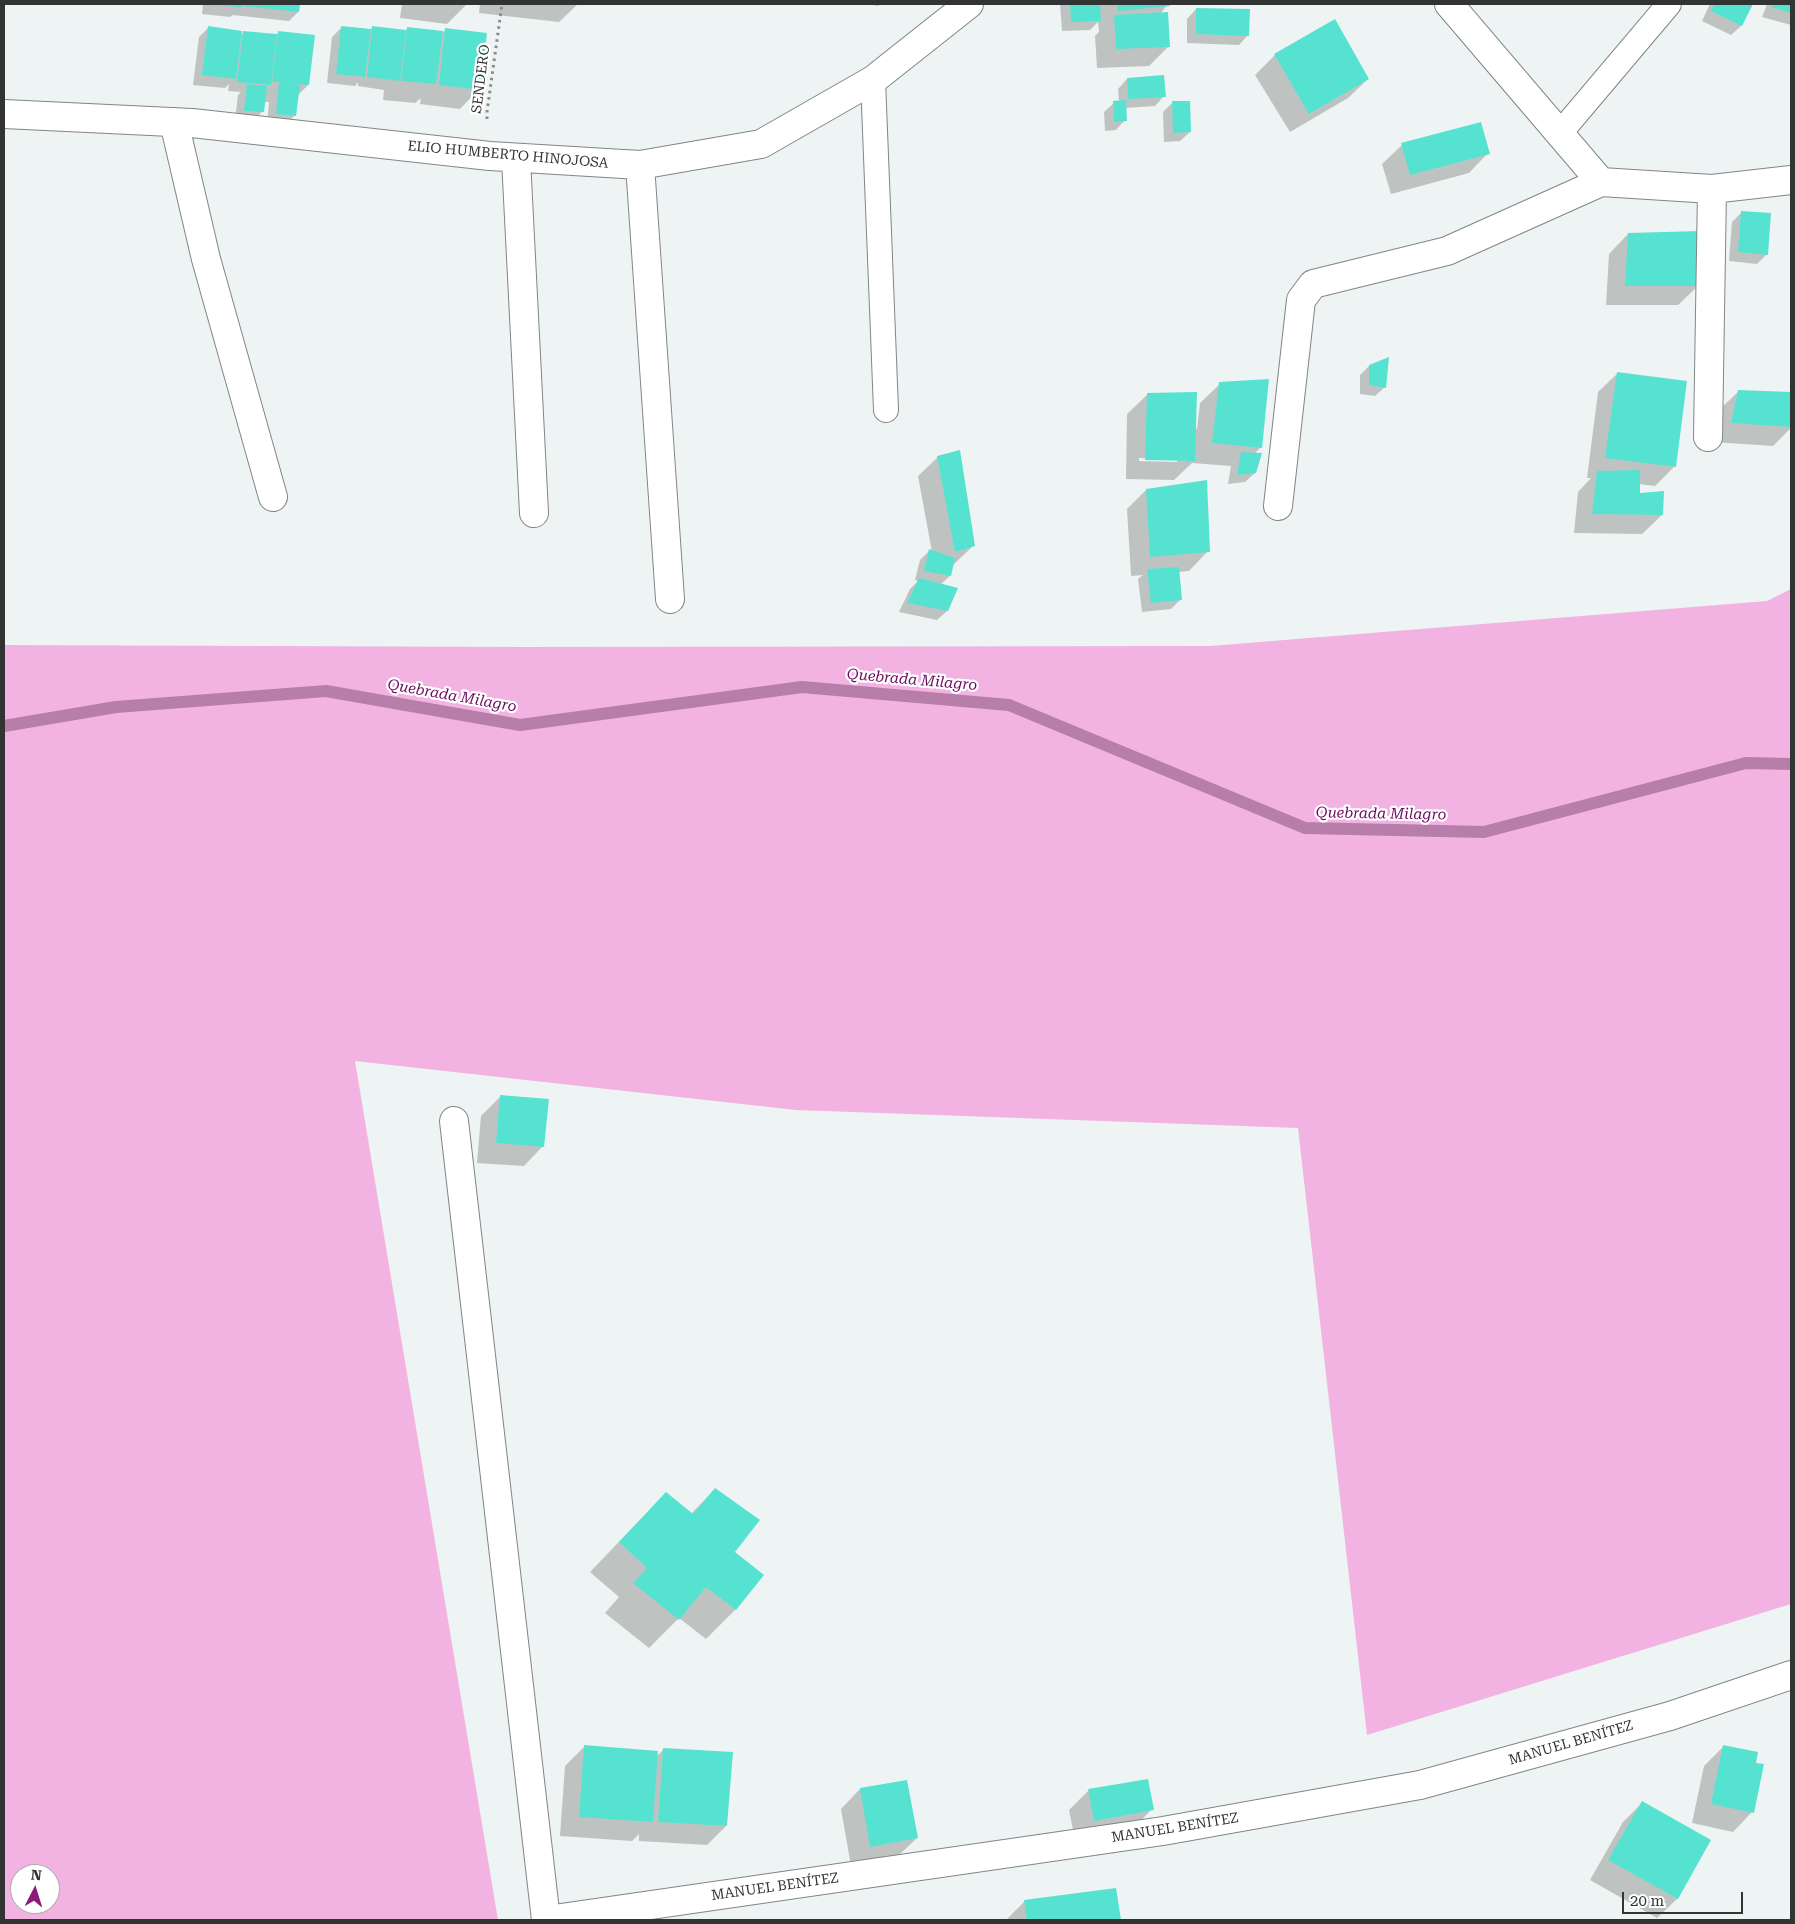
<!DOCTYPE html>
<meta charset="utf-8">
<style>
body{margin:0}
#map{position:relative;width:1795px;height:1924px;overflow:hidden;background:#eef4f3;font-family:"Roboto Serif",serif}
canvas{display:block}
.frame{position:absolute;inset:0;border:5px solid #323434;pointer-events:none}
.north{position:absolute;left:10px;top:1864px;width:50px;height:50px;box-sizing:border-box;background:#fff;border:1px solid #adaeae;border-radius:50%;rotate:5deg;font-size:14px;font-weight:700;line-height:20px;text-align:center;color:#323434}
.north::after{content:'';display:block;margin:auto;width:18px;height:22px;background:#8d1a7b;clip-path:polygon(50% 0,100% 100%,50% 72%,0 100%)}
.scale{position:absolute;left:1622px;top:1892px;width:121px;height:22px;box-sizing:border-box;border:2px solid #323434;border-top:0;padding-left:6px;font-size:15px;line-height:18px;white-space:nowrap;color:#323434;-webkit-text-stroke:4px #fff;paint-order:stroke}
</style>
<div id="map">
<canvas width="1795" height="1924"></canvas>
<div class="frame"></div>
<div class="north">N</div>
<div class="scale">20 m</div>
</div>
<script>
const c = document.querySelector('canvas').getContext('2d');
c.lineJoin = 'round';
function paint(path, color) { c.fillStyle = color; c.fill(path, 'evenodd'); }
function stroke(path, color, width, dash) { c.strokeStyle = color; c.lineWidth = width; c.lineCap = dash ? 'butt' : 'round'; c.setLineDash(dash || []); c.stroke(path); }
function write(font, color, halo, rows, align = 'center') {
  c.font = font + ' "Roboto Serif",serif'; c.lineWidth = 4.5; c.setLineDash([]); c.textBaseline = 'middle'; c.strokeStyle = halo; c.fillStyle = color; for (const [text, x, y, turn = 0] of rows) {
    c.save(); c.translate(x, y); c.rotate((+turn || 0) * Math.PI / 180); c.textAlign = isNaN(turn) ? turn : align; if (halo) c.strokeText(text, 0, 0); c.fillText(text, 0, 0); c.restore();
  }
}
paint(new Path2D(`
 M1791,589V1604L1367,1735L1298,1128L796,1110L355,1061L498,1920H4V645L525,647L1210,646L1767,601ZM20,1874H50V1904H20Z`), '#f2b3e2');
paint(new Path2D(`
 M203,4H299L298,12L289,21L233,15L230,17L202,14Z
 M402,4H467L447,24L400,18Z
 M480,4H578L559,22L479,13Z
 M868,4H880L878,6Z
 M1060,4H1168L1160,14L1169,46L1149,66L1097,68L1095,36L1099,32L1098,22L1090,30L1062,31Z
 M1710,4H1752L1741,26L1731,35L1702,21Z
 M1767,4H1791V25L1762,17Z
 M1196,9L1248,35L1239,45L1187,43V19Z
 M342,27L370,30L373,27L405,31L408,28L443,32L446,30L479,89L460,109L420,104L421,98L415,103L383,100L384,90L358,86V82L355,86L327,83L332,37Z
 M208,28L240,36L244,32L276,35L279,32L308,85L297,96L294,116L285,125L267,123L269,102H264L262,112L253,121L235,120L238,95L241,92L228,91L229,84L225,88L193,85L199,37Z
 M1275,55L1368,79L1348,98L1290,132L1255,75Z
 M1127,79L1164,96L1155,106L1125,108V120L1116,130L1105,131L1104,112L1114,103L1119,102L1118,89Z
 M1173,102L1190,132L1180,141L1164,142L1163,112Z
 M1402,145L1488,153L1469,173L1391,194L1382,164Z
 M1742,212L1767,254L1757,264L1729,261L1732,222Z
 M1628,234L1698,286L1678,305H1606L1609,254Z
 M1369,366L1385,387L1375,396L1360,394V375Z
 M1618,373L1674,467L1655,486L1639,484V494L1662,515L1642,534L1574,533L1578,492L1591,478H1587L1598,392Z
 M1220,384L1261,447L1254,454L1255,473L1245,482L1228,484L1231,466L1192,463L1174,480L1126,479L1127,414L1147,395L1197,429L1200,403ZM1139,458L1177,460V462L1139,461Z
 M1739,391L1791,394V428L1773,446L1713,442L1719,410Z
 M938,457L973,546L952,566L950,576L940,585L947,611L937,620L899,612L910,589L918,581L915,580L920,560L929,551L932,552L918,476Z
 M1146,490L1208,551L1189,571L1178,572L1181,599L1171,609L1142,612L1138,579L1143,575L1131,576L1127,509Z
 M501,1096L543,1146L524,1166L477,1163L481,1116Z
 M715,1489L733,1552L762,1575L735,1610L706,1639L679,1618L649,1648L605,1613L619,1597L590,1572L637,1523L691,1514Z
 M1724,1746L1752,1812L1733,1832L1692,1823L1704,1766Z
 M584,1747L656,1757L664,1749L726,1826L707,1845L639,1841V1834L632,1841L560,1836L565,1766Z
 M860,1789L917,1838L897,1857L851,1866L841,1809Z
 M1088,1791L1152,1809L1133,1829L1075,1840L1069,1810Z
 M1642,1803L1709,1840L1677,1899L1657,1918L1590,1880L1623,1822Z
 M1115,1889L1119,1920H1006L1025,1901Z`), '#0003');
stroke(new Path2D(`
 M4,726L116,707L326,691L520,725L802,687L1009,705L1305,828L1484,832L1746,763L1791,764`), '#b67ea9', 12);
paint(new Path2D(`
 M215,4H241V8Z
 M244,4H300L299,12L243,6Z
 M1070,4H1100L1101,21L1071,22Z
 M1117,4H1169L1170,6L1118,11Z
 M1714,4H1753L1742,26L1711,11Z
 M1772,4H1791V13L1771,7Z
 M1196,8L1250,9L1249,36L1196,34Z
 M1168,12L1170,47L1116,49L1114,15Z
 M1335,19L1369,79L1309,114L1274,54Z
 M208,26L242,31L236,79L202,75Z
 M341,26L371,29L365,77L336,74Z
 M372,26L406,30L400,81L367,77Z
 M407,27L443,31L436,84L401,81Z
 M445,28L487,33L480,90L439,85Z
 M243,31L277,34L271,85L237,82Z
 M278,31L315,35L309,85L288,83L300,85L296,116L276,114L279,82H272Z
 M1164,75L1166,97L1128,99L1127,78Z
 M247,84L267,86L264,112L244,111Z
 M1126,100L1127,121L1114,122L1113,101Z
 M1172,101H1190L1191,132L1173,133Z
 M1481,122L1490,154L1410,175L1401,143Z
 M1741,211L1771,213L1768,255L1738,252Z
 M1700,231L1699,286H1625L1628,233Z
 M1389,357L1386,388L1369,385V365Z
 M1617,372L1687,381L1676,467L1605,458Z
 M1269,379L1262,448L1212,443L1219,382Z
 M1738,390L1791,392V427L1731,423Z
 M1197,392L1195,461L1145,460L1147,393Z
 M960,450L975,546L955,552L937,456Z
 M1241,452L1262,453L1256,473L1237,475Z
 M1640,470V493L1664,491L1663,515L1592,514L1597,471Z
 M1207,480L1210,552L1150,557L1146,489Z
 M929,549L955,558L951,576L924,571Z
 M1179,567L1182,600L1151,603L1147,569Z
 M919,578L958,588L948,611L907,603Z
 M500,1095L549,1099L544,1147L496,1143Z
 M715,1488L760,1520L735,1552L764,1575L736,1610L706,1587L679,1620L633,1583L647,1568L619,1542L666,1492L693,1514Z
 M584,1745L658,1751L653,1822L579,1817Z
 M1723,1745L1758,1752L1756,1763L1764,1764L1754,1813L1711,1804Z
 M663,1748L733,1752L727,1826L658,1822Z
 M1148,1779L1154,1810L1094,1821L1088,1789Z
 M907,1780L918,1838L870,1847L860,1788Z
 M1642,1801L1711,1840L1678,1899L1608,1860Z
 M1116,1888L1121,1920H1027L1024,1900Z`), '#56e2d0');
const service = new Path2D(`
 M873,80L886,410
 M1560,133L1669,4`);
const minor = new Path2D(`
 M1449,4L1601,182
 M4,114L192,123L490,156L640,165L761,144L873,80L969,4
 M174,122L206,259L273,497
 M516,159L534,513
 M640,165L670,599
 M1708,437L1712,189
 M1278,506L1301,300L1313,284L1447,251L1601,182L1712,189L1791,180
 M454,1121L546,1920
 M547,1920L1163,1831L1420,1785L1670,1716L1791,1675`);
stroke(service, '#808685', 26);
stroke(minor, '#808685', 30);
stroke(new Path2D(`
 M487,119V112L502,4`), '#878b8a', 3, [2.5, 4]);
stroke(service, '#fff', 24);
stroke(minor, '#fff', 28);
write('14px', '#323434', '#fff', [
 ["SENDERO",481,79,-83],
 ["ELIO HUMBERTO HINOJOSA",508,155,5],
 ["MANUEL BENÍTEZ",1571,1743,-16],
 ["MANUEL BENÍTEZ",1175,1828,-9],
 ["MANUEL BENÍTEZ",775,1887,-8]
]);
write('italic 15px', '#6b0a5d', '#fff', [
 ["Quebrada Milagro",912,680,5],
 ["Quebrada Milagro",452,696,10],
 ["Quebrada Milagro",1381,814,1]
]);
</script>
